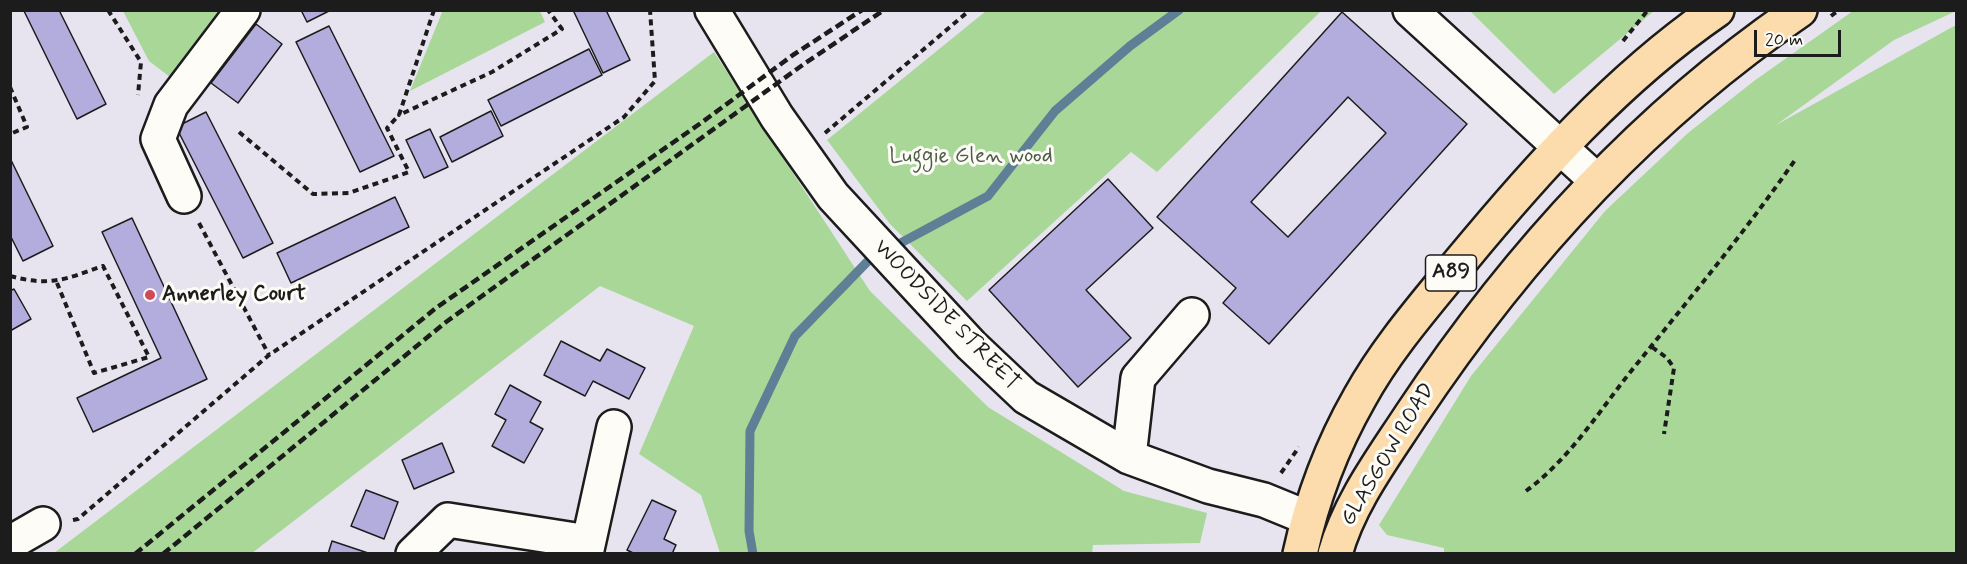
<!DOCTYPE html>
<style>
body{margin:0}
#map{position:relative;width:1967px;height:564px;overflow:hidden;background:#e7e4f0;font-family:Mynerve,sans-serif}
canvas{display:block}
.frame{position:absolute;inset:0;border:12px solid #1c1c1c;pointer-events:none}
.scale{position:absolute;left:1754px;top:30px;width:87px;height:27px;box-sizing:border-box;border:3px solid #1c1c1c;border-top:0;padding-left:8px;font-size:18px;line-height:21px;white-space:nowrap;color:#1c1c1c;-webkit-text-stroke:4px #fdfcf7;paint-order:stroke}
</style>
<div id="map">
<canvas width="1967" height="564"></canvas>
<div class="frame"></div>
<div class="scale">20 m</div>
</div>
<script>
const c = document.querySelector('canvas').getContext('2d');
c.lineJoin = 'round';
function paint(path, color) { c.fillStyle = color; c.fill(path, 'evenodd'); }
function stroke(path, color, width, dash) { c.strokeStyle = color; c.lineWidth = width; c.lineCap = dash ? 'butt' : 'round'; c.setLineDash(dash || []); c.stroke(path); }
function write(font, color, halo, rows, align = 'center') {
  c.font = font + ' Mynerve,sans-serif'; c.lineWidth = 6; c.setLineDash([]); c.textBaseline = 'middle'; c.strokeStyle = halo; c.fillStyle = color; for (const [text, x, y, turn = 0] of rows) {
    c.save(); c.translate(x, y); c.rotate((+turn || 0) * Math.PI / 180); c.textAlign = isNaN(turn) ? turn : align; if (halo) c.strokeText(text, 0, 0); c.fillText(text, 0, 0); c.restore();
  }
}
paint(new Path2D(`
 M443,10L540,11L545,22L410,91Z
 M123,11H219L170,77L149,61Z
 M986,11V10L1321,11L1157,172L1131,152L967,301L890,224L827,140Z
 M1470,11H1654L1554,94Z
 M1853,11H1956L1894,40L1776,125L1956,25V553L1444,554V548L1387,535L1379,525L1471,376L1605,211L1688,133L1754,81Z
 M714,52L870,291L988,407L1124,491L1207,513L1200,543L1093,545L1092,554L720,553L701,495L639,454L694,326L600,286L252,553H54Z`), '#a8d797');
stroke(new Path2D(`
 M753,554L749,531L750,431L795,336L869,260L988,196L1055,111L1130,46L1179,10`), '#5f7f96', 9);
const building = new Path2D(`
 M59,10L106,104L77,119L24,11Z
 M301,10H331L307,22Z
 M573,10H606L630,60L603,73Z
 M1342,12L1467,124L1269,344L1223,303L1236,288L1157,217ZM1348,97L1386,133L1288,237L1251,202Z
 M256,24L282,44L238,103L211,83Z
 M329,26L394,156L360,172L296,42Z
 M589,49L602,75L501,126L488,100Z
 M491,111L503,136L452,162L440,137Z
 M206,112L273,243L243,258L176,127Z
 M430,129L448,167L424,178L406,140Z
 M10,158L53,246L23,261L10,235Z
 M1108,179L1153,228L1086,290L1131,338L1078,387L989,290Z
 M395,197L409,227L291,283L277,253Z
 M132,218L207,379L93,432L77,398L161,358L102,232Z
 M14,289L31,319L10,331V291Z
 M561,341L600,361L607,349L645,368L629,399L593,381L585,396L544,375Z
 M510,385L541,402L530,422L543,429L524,463L492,446L506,420L495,414Z
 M442,443L454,472L414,489L402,460Z
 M366,490L398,502L384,539L351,526Z
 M652,500L676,511L664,539L676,545L672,554H635L627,550Z
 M332,541L368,553L328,554Z`);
paint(building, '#b3adde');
stroke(building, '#1c1c1c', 1.5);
const minor = new Path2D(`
 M712,10L777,117L833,196L971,345L1026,397L1129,457L1208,486L1264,500L1308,518
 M1410,10L1596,180
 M184,196L158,139L171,105L243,10
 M1129,457L1138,378L1192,315
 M10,543L43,524
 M413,554L448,520L588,542
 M586,554L614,427`);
const major = new Path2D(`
 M1300,554C1312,499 1332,446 1360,397C1387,348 1425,305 1460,262C1536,170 1618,78 1717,10
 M1335,554C1349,503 1383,458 1411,415C1516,257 1643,117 1800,10`);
stroke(minor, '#1c1c1c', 38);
stroke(major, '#1c1c1c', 38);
stroke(new Path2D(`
 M108,10L141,62L138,95
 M434,10L399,115L492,72L562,29L548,10
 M1831,16L1839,10
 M1623,41L1648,10
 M10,87L27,127L10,134
 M239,132L313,194L349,193L409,172L387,128L399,115
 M825,133L970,10
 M199,223L269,355
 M10,276C51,287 66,279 103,266L149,357L94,373L57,283
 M1652,347L1667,358L1674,368L1664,434
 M1281,473L1299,447
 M1526,491C1569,459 1596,416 1628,375C1685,304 1743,235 1795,160
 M73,520L78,519L269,355L624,117L655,81L650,10`), '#1c1c1c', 4, [6, 4.5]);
stroke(minor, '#fdfcf7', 33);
stroke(major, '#fcdcac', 33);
stroke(new Path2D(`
 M135,554L436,308L701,123L793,55L862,10
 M163,554L446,322L804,64L884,10`), '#1c1c1c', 4.5, [9, 4.5]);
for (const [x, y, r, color] of [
 [150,295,6,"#d1495b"]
]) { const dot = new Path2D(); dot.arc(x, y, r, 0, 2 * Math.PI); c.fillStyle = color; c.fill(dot); stroke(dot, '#fdfcf7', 2); }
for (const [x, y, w] of [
 [1451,273,51]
]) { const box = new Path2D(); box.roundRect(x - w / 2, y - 18, w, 36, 4.5); c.fillStyle = '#fdfcf7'; c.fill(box); stroke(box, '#1c1c1c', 1.5); }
write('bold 21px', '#1c1c1c', null, [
 ["A89",1451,273]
]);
write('22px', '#4d5d47', '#fdfcf7', [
 ["Luggie Glen wood",971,157]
]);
write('bold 22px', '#1c1c1c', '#fdfcf7', [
 ["Annerley Court",162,295]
], 'left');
write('22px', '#1c1c1c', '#fdfcf7', [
 ["WOODSIDE STREET",946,316,46],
 ["GLASGOW ROAD",1389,455,-59]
]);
</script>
